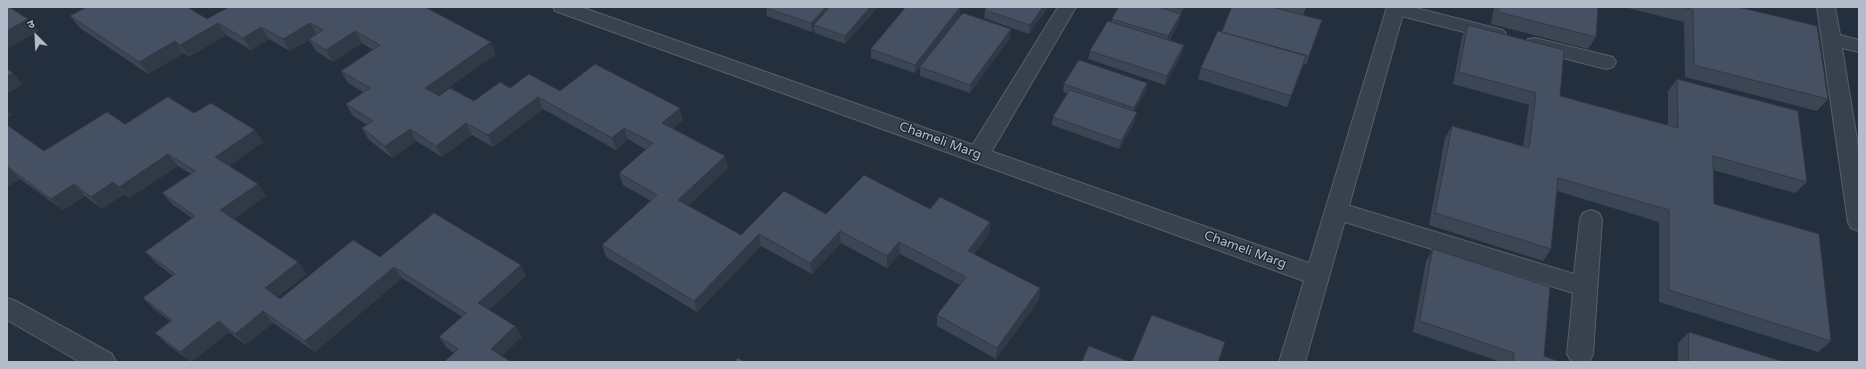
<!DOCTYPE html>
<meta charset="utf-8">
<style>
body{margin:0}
#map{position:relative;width:1866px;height:369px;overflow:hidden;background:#242f3e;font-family:"Varela Round","Noto Sans Devanagari",sans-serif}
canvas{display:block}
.frame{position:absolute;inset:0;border:8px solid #b4bcc9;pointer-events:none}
.north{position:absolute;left:16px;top:16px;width:40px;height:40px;-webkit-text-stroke:3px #1d2633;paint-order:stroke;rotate:336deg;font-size:11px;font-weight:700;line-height:16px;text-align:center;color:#b4bcc9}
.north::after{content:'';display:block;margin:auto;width:14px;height:18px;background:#b4bcc9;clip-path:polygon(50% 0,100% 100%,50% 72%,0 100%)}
</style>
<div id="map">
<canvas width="1866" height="369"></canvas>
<div class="frame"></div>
<div class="north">उ</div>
</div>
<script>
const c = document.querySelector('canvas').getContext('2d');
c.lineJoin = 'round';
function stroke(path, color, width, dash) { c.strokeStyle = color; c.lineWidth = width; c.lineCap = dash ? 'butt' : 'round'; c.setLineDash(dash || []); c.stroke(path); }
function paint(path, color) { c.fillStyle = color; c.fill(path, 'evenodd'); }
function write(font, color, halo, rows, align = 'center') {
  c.font = font + ' "Varela Round",sans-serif'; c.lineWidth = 3; c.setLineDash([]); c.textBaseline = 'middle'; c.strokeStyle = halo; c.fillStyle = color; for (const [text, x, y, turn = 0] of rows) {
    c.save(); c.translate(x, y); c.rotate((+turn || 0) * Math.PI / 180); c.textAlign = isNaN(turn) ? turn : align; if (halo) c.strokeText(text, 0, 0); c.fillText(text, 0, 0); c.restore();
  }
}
const minor = new Path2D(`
 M1058,7H1076L986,161L978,163L970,161L967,155L970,149Z
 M1388,7H1412L1503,30L1506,34L1503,38L1496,40L1389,13L1387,9Z
 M1817,7H1835L1840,35L1859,40V52L1842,48L1859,152V231L1851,228L1848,222Z
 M1535,38L1613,57L1616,62L1613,67L1606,69L1528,49L1525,44L1528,39Z
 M1337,202L1574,274L1580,219L1583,213L1591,210L1599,213L1602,219L1593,354L1589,362H1572L1567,354L1573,293L1329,217L1326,211L1329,205Z
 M7,298L16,301L112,354L116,362H80L7,320Z`);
const tertiary = new Path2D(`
 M553,7H581L1309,263L1387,7H1405L1305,362H1279L1304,281L555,11Z`);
stroke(minor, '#565f6c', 2);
stroke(tertiary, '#565f6c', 2);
paint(minor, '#38414e');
paint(tertiary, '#38414e');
paint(new Path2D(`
 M229,7L496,54L438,95L439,96L474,101L510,88L560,91L683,120L673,128L725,156L728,168L688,206L741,235L826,214L930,209L990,222L989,234L974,254L1040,288L1039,300L996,359L937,326V315L960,285L900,254L887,268L841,243L812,274L761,246L697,312L606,257L602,245L651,201L623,185L619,173L646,150L628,139L616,150L543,109L493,147L472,135L442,157L416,141L392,158L369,140L362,128L367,125L353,116L346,104L363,92L348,83L341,71L373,50L362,43L333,62L316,51L309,40L290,51L269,39L251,50L226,35L189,57L184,53L148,74L80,28L70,16L207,19Z
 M766,7H878L845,44L815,33L814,29L812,32L767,16L766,8Z
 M906,7H960V15L915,73L871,58V49Z
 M987,7H1048L1029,34L984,18L985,10Z
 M1119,7H1185L1181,14L1179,22L1169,41L1184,45L1182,54L1165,85L1088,59L1090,51L1111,23L1112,19Z
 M1232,7H1306L1303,15L1322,20L1306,65L1304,64L1287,107L1198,79L1201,68L1222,32Z
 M1494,7H1598L1596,37L1588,49L1491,24Z
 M1624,7H1738L1828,99L1817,111L1685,77L1684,22Z
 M1468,25L1560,96L1668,125V91L1677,79L1807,182L1795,193L1713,170L1714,204L1831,341L1818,352L1659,302V222L1557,191L1551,249L1543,261L1429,225L1445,138L1452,126L1523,147L1529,105L1453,84L1462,37Z
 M1010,38L970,93L920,76V67Z
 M1147,83L1146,91L1134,112L1135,121L1119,149L1052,125L1053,117L1068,94L1063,92L1064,84Z
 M194,113L255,130L263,142L229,166L258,184L266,196L234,219L298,262L307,274L277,297L280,299L380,257L526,276L489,310L515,326L522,337L454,353L447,348L439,337L462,317L402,278L315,352L273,323L245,345L229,332L192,362H191L167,344L155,333L170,321L154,309L143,298L173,276L156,263L145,252L192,218L173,205L162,193L191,174L178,166L129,198L124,194L102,209L85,196L63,210L20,179L7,187V125L44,151L125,124Z
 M1433,249L1544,356L1560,362H1501L1413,332L1426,261Z
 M1689,332L1784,362H1678V343Z`), '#3b4654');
paint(new Path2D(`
 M826,7H835L814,25V29L812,32L811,23Z
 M870,7H878L845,44V36Z
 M960,7V15L915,73V65Z
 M1043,7H1048L1029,34L1030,25Z
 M1182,7H1185L1180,15L1181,14L1179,22L1166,45L1168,36L1179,17Z
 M28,19L39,31L7,49V31Z
 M218,23L226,35L189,57L180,45Z
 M310,23L317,35L290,51L283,39Z
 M261,27L269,39L251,50L243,38Z
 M1011,29L1010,38L970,93V85Z
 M355,31L362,43L333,62L326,50Z
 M175,41L184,53L148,74L139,62Z
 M491,42L496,54L431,100L425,88Z
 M1184,45L1182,54L1165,85L1167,76Z
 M13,73L23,84L7,94V76Z
 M1147,83L1146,91L1132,116L1134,108Z
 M538,97L543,109L493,147L488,135Z
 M680,108L683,120L666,135L662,123Z
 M7,110L12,115L7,118Z
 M1137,112L1135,121L1119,149L1121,141Z
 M466,123L472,135L442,157L436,146Z
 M624,128L628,139L616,150L612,138Z
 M410,129L416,141L392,158L385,146Z
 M255,130L263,142L224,169L215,157Z
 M168,154L178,166L129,198L119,187Z
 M725,156L728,168L681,212L678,200Z
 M8,167L20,179L7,187V168Z
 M113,182L124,194L102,209L91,197Z
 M74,184L85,196L63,210L51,199Z
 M258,184L266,196L230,222L220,210Z
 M990,222L989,234L967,262L968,251Z
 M840,231L841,243L812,274L810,263Z
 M759,234L761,246L697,312L694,301Z
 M899,242L900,254L887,268V256Z
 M298,262L307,274L274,300L265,288Z
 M521,265L526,276L485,314L478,303Z
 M394,267L402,278L315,352L305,341Z
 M1040,288L1039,300L996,359L997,348Z
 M263,311L273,323L245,345L235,334Z
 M219,321L229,332L192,362H191L180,352Z
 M515,326L522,337L498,360L491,349Z`), '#303945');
const building = new Path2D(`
 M7,7H9L28,19L7,31Z
 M87,7H187L207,19L229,7H425L491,42L425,88L439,96L450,88L474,101L500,82L510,88L529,74L560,91L595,64L680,108L662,123L725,156L678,200L741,235L784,191L826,214L864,175L930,209L940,197L990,222L968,251L1040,288L997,348L937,315L966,277L899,242L887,256L840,231L810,263L759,234L694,301L602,245L657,195L619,173L653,143L624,128L612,138L538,97L488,135L466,123L436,146L410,129L385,146L362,128L373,121L346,104L370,88L341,71L380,45L355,31L326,50L309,39L323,30L310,23L283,39L261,27L243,38L218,23L180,45L175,41L139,62L70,16Z
 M766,7H826L811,23L766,8Z
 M830,7H870L845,36L814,25Z
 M906,7H960L915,65L871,49Z
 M987,7H1043L1030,25L985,10Z
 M1119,7H1159L1181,14L1168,36L1112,19Z
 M1174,7H1182L1181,9Z
 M1232,7H1272L1322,20L1309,56L1222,32Z
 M1499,7H1598L1596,37L1498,12Z
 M1681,7H1738L1817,26L1828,99L1694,65L1693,10Z
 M963,13L1011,29L970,85L920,67Z
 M1108,21L1184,45L1167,76L1090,51Z
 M1468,25L1564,50L1560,96L1678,128L1677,79L1798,111L1807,182L1713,156L1714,204L1819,234L1831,341L1669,290V210L1558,178L1551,249L1435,213L1452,126L1529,148L1536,93L1459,72Z
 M1218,31L1306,56L1291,96L1201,68Z
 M1079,60L1147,83L1134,108L1064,84Z
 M7,69L13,73L7,76Z
 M1070,90L1137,112L1121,141L1053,117Z
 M168,97L194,113L211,103L255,130L215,157L258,184L220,210L298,262L265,288L280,299L353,240L380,257L434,213L521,265L478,303L515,326L491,349L511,362H444L458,349L439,337L466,313L394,267L305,341L263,311L235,334L219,321L180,352L155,333L172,320L143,298L175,274L145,252L195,216L162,193L195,171L168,154L119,187L113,182L91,197L74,184L51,199L8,167L7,168V125L44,151L107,112L125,124Z
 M1433,249L1550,287L1544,356L1560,362H1513L1514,353L1420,321Z
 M1152,315L1225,342L1218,362H1132Z
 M1689,332L1784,362H1689Z
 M1089,346L1130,362H1082Z
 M738,358L745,362H734Z`);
paint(building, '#455162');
stroke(building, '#303945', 1);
write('13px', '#b4bcc9', '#1d2633', [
 ["Chameli Marg",940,141,20],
 ["Chameli Marg",1245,250,20]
]);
</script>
